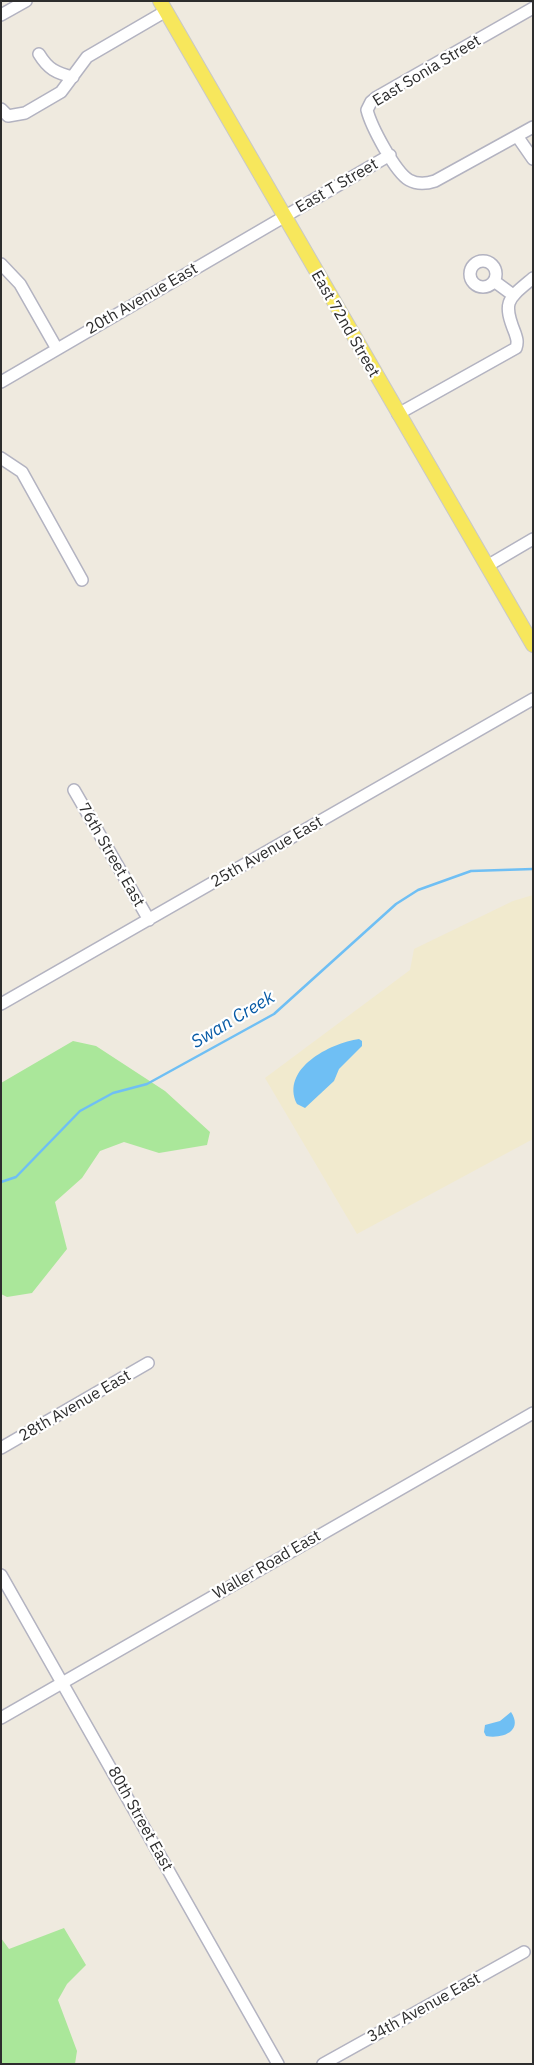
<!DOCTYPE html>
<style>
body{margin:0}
#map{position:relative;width:534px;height:2065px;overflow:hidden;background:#efeadf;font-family:"IBM Plex Sans",sans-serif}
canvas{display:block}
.frame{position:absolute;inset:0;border:2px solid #2d2d2d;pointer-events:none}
</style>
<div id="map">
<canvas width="534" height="2065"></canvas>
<div class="frame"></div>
</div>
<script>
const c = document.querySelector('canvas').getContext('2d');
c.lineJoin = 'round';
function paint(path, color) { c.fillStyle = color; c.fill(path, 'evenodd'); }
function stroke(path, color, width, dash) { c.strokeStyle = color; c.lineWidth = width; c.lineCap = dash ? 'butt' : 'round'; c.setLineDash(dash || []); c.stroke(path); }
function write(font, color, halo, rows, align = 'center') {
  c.font = font + ' "IBM Plex Sans",sans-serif'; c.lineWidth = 4.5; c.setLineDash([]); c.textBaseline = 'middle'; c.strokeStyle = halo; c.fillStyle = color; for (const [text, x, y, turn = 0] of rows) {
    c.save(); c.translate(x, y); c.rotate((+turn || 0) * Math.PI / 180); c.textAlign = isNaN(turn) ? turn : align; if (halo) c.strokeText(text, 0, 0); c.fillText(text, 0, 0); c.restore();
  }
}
paint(new Path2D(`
 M533,895V1139L357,1234L265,1078L410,970L414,949L513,901Z`), '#f1eace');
paint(new Path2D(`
 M73,1041L96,1046L165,1091L210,1132L207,1145L159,1153L124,1142L100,1151L82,1178L55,1202L67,1249L32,1293L7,1297L1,1294V1083Z
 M64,1928L86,1965L67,1984L58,2000L77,2051L75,2064H1V1938L9,1949Z`), '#aae79a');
paint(new Path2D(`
 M359,1039L362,1041V1046L339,1069L334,1081L305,1108L297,1104C280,1069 330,1043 359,1039Z
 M511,1712C524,1732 501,1739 486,1736L484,1732L485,1725L500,1721Z`), '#6fbff4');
stroke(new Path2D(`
 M1,1182L16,1177L80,1111L113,1093L147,1084L274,1014L396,904L418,890L471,871L533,869`), '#6fbff4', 2.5);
const minor = new Path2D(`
 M533,8L377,97L371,102L367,110C371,126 395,172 409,180C418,185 426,184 435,181L533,127
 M1,15L26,1
 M39,54C48,69 56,73 73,77
 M1,109L8,116L25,113L61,92L87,57L166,11
 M517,136L533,159
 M470 274a13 13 0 1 1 26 0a13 13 0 1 1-26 0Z
 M1,264L20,284L57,349
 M494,281L513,295
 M1,382L390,155
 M398,414L516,348C518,342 517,339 515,333C502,301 508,299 533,278
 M1,458L22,472L82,580
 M487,566L533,539
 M74,790L149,920
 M1,1004L533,699
 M1,1448L148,1363
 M1,1575L278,2064
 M1,1718L533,1413
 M323,2064L524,1952`);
const major = new Path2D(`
 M160,1L533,645`);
stroke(minor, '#b3b3c1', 14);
stroke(major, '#c8c8c8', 16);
stroke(minor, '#fff', 11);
stroke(major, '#f7e75c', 14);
write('16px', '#2d2d2d', '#fff', [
 ["East Sonia Street",427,71,-31],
 ["East T Street",337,186,-30],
 ["20th Avenue East",142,299,-30],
 ["East 72nd Street",345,324,60],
 ["25th Avenue East",267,852,-30],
 ["76th Street East",111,855,60],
 ["28th Avenue East",75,1406,-30],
 ["Waller Road East",267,1565,-30],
 ["80th Street East",140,1819,61],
 ["34th Avenue East",424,2008,-29]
]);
write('italic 18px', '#085ba6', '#fff', [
 ["Swan Creek",233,1020,-31]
]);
</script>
